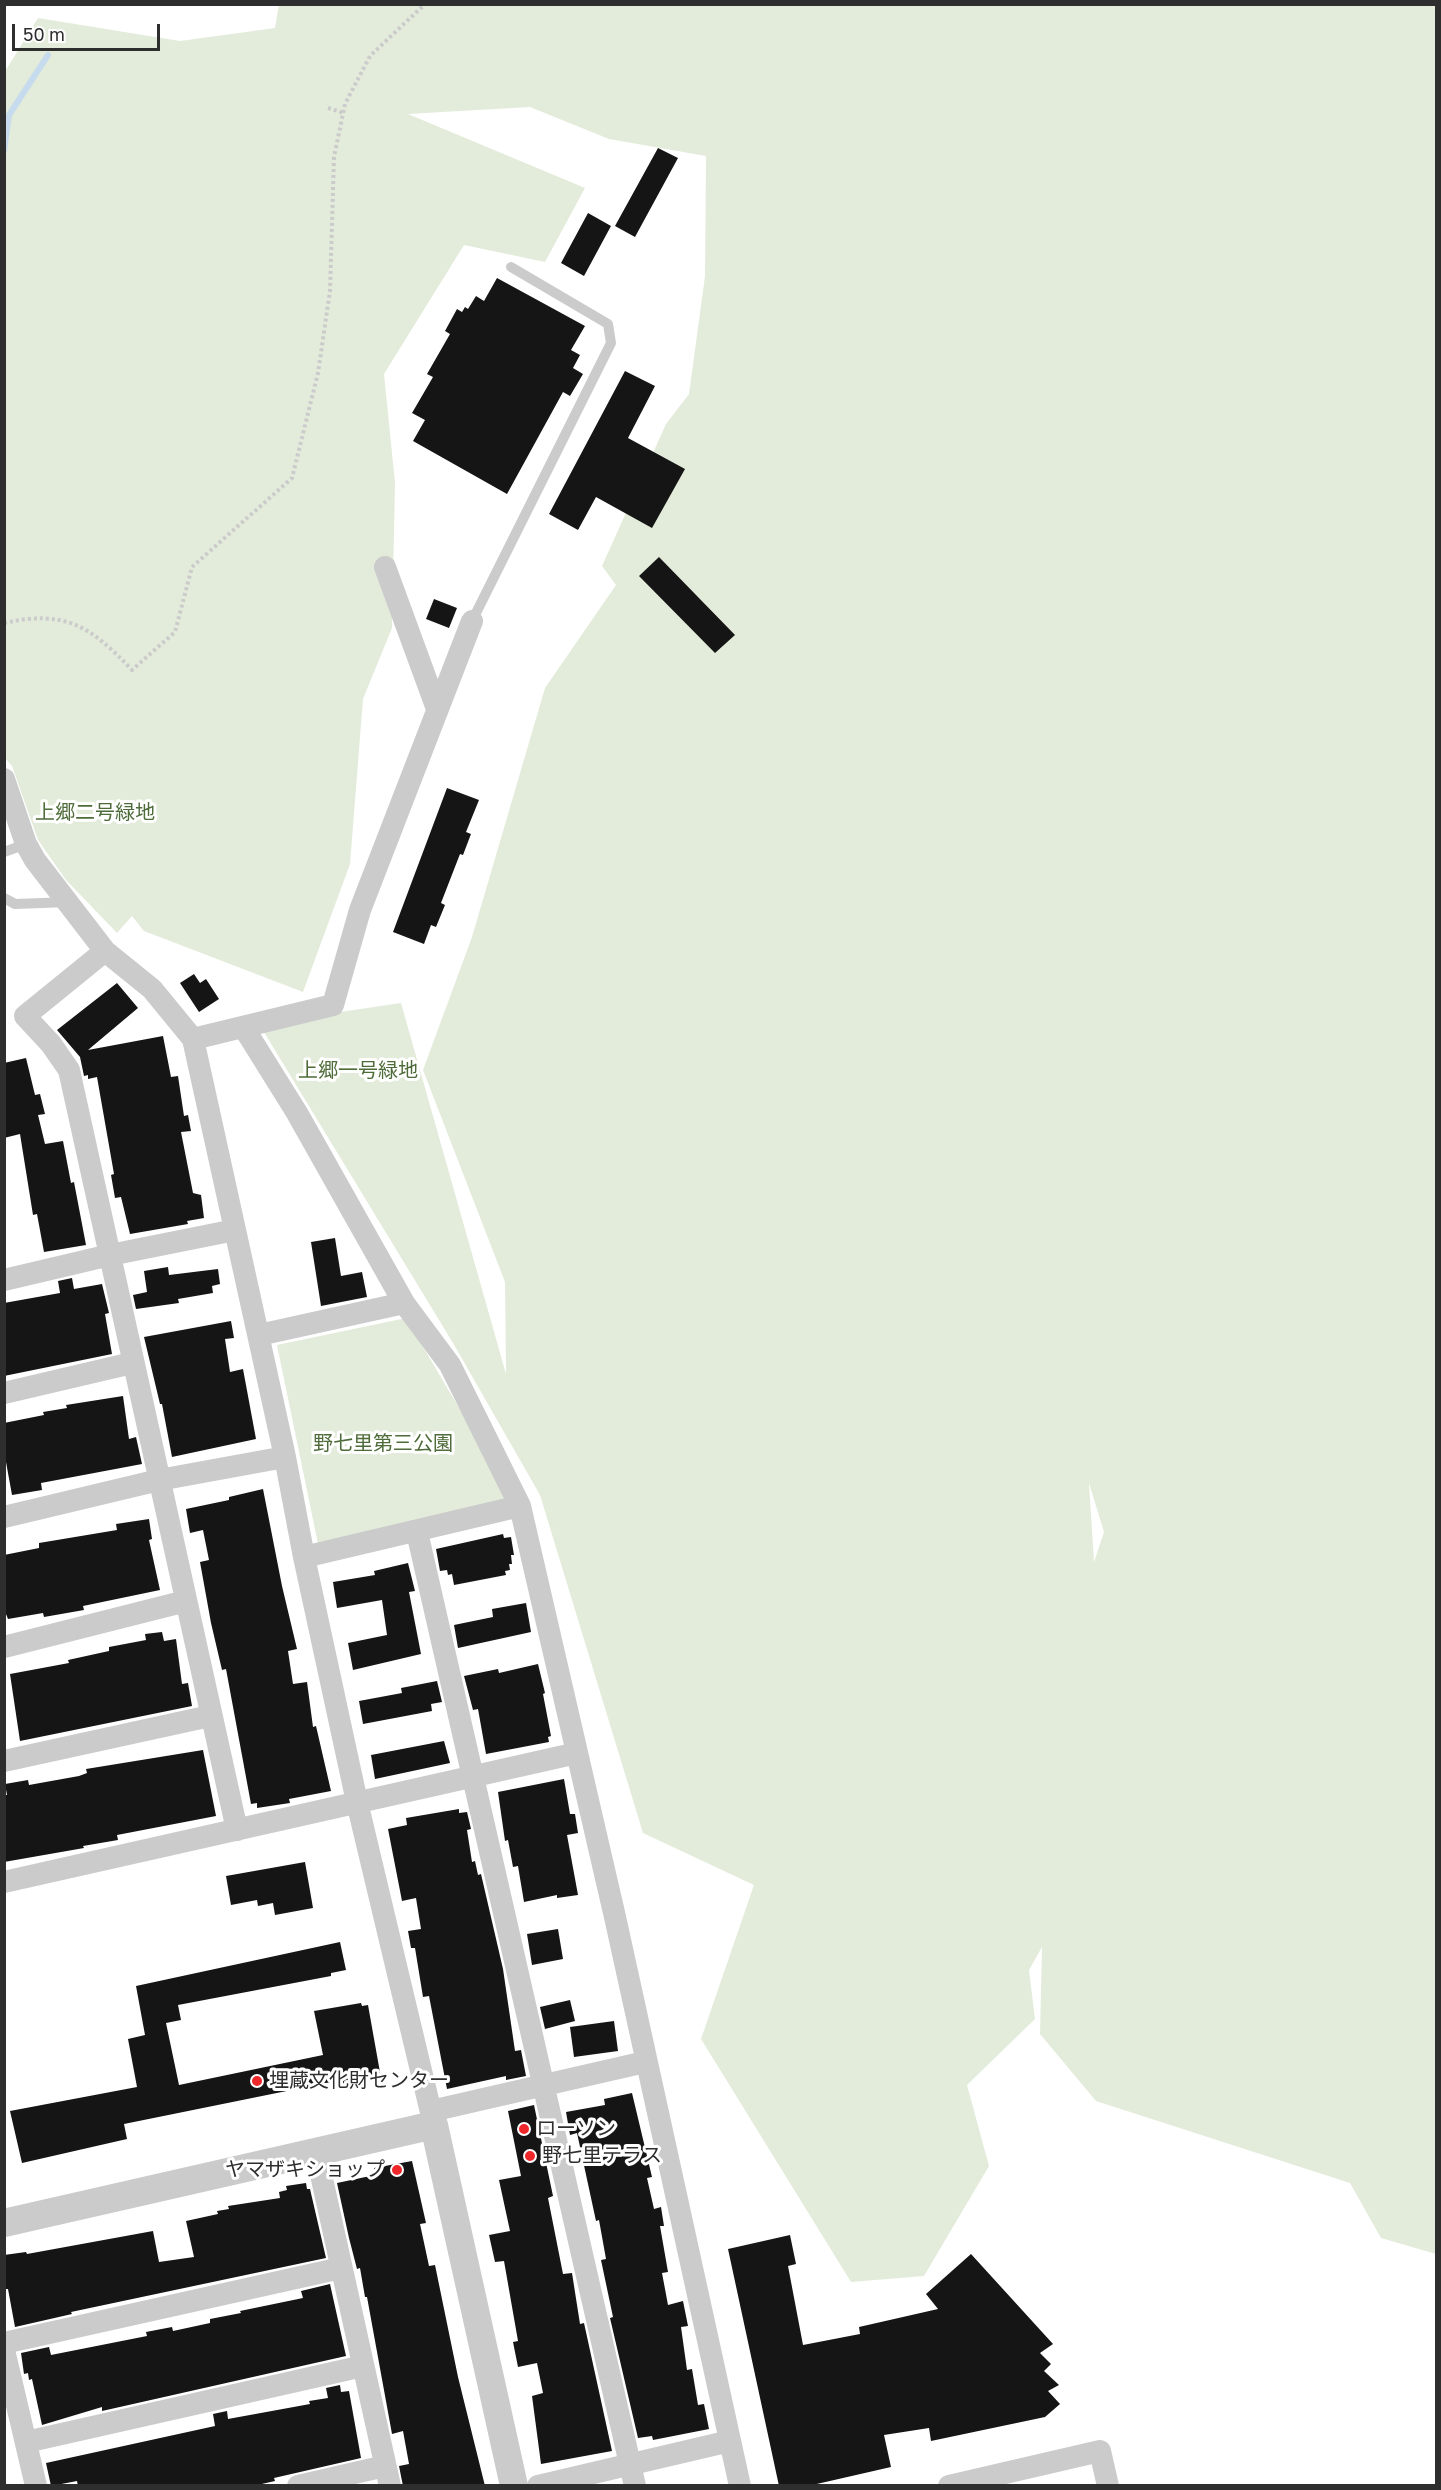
<!DOCTYPE html>
<meta charset="utf-8">
<style>
body{margin:0}
#map{position:relative;width:1441px;height:2490px;overflow:hidden;background:#fff;font-family:"Golos Text",sans-serif}
canvas{display:block}
.frame{position:absolute;inset:0;border:6px solid #2e2e2e;pointer-events:none}
.scale{position:absolute;left:12px;top:24px;width:148px;height:27px;box-sizing:border-box;border:3px solid #2e2e2e;border-top:0;padding-left:8px;font-size:18px;line-height:21px;white-space:nowrap;color:#2e2e2e;-webkit-text-stroke:4px #fff;paint-order:stroke}
</style>
<div id="map">
<canvas width="1441" height="2490"></canvas>
<div class="frame"></div>
<div class="scale">50 m</div>
</div>
<script>
const c = document.querySelector('canvas').getContext('2d');
c.lineJoin = 'round';
function paint(path, color) { c.fillStyle = color; c.fill(path, 'evenodd'); }
function stroke(path, color, width, dash) { c.strokeStyle = color; c.lineWidth = width; c.lineCap = dash ? 'butt' : 'round'; c.setLineDash(dash || []); c.stroke(path); }
function write(font, color, halo, rows, align = 'center') {
  c.font = font + ' "Golos Text","Noto Sans JP",sans-serif'; c.lineWidth = 6; c.setLineDash([]); c.textBaseline = 'middle'; c.strokeStyle = halo; c.fillStyle = color; for (const [text, x, y, turn = 0] of rows) {
    c.save(); c.translate(x, y); c.rotate((+turn || 0) * Math.PI / 180); c.textAlign = isNaN(turn) ? turn : align; if (halo) c.strokeText(text, 0, 0); c.fillText(text, 0, 0); c.restore();
  }
}
paint(new Path2D(`
 M279,4L1436,5V2254L1381,2238L1350,2183L1096,2101L1040,2034L1042,1947L1029,1970L1035,2019L967,2085L989,2166L924,2276L851,2282L701,2039L754,1885L643,1833L540,1495L453,1343L259,1024L401,1003L506,1374L505,1282L423,1070L472,937L545,688L616,585L602,566L666,424L689,394L705,276L706,156L609,139L530,107L408,114L585,188L545,262L464,245L384,374L395,483L392,628L363,699L350,864L303,992L144,931L132,916L117,933L66,880L38,840L12,766L5,758L4,73L38,18L180,41L275,28ZM1089,1483L1104,1532L1094,1562L1089,1484Z
 M406,1318L515,1503L318,1544L277,1345Z`), '#e3ecdb');
stroke(new Path2D(`
 M4,151L9,115L48,55`), '#c6dbed', 6);
paint(new Path2D(`
 M658,148L678,158L635,237L615,226Z
 M588,213L611,226L584,276L561,263Z
 M497,278L585,326L571,350L580,355L573,368L583,374L570,396L563,392L507,494L413,441L425,420L412,413L433,377L427,374L450,334L445,331L457,309L462,312L465,307L468,309L476,296L484,301Z
 M625,371L655,386L628,438L685,469L652,528L596,497L578,530L549,514Z
 M659,557L735,635L715,653L639,576Z
 M434,599L457,608L449,628L426,619Z
 M447,788L479,800L466,832L471,834L463,855L460,854L441,903L445,905L436,927L431,925L424,944L393,932Z
 M194,974L200,983L206,979L219,999L199,1012L180,983Z
 M117,983L138,1008L88,1050L163,1036L171,1077L178,1076L184,1116L188,1115L191,1131L181,1132L193,1193L201,1195L204,1218L187,1221L188,1224L130,1234L121,1197L115,1198L111,1175L114,1174L97,1077L88,1079V1075L84,1076L80,1057L57,1030Z
 M26,1058L35,1095L40,1094L45,1114L38,1115L45,1144L63,1141L71,1183L74,1182L86,1245L44,1252L37,1214L33,1215L20,1134L4,1138V1063Z
 M335,1238L341,1276L362,1272L367,1297L321,1306L311,1242Z
 M168,1267L169,1275L218,1269L220,1284L212,1286L213,1293L178,1299L179,1303L136,1309L133,1295L147,1292L144,1271Z
 M72,1278L74,1289L102,1284L109,1313L105,1314L112,1354L4,1376V1303L60,1293L58,1281Z
 M231,1321L234,1338L225,1339L230,1372L243,1369L256,1439L172,1457L162,1404H160L144,1337Z
 M123,1396L129,1439L136,1437L142,1464L41,1483L42,1490L12,1495L4,1451V1423L44,1415L43,1412L67,1408L66,1405Z
 M263,1489L282,1586L297,1649L288,1651L293,1684L307,1682L313,1727L316,1726L331,1791L289,1799L290,1803L257,1808V1803L251,1804L226,1669L222,1670L211,1623L200,1562L209,1560L203,1530L190,1533L186,1509L229,1500V1497Z
 M149,1519L152,1539L149,1540L160,1590L83,1606L84,1610L44,1617L43,1613L8,1619L4,1609V1555L39,1548V1543L117,1530L116,1524Z
 M503,1534L504,1538L511,1537L514,1555H511L512,1564H509L510,1570L505,1571L506,1575L454,1585L452,1574L448,1575L447,1570L440,1571L436,1549Z
 M408,1563L415,1591L409,1592L421,1654L353,1670L348,1643L387,1635L382,1600L337,1608L333,1582L375,1575L374,1571Z
 M526,1603L531,1632L458,1648L454,1625L493,1617L492,1609Z
 M162,1632L164,1641L176,1639L182,1684L188,1683L192,1706L20,1741L10,1674L69,1663L68,1660L109,1651V1647L146,1640L145,1634Z
 M538,1664L545,1693L543,1694L551,1736L548,1737L549,1742L486,1754L478,1709L473,1710L464,1676L498,1669L499,1673Z
 M437,1681L442,1702L431,1704L432,1711L363,1724L359,1701L402,1693L401,1688Z
 M444,1741L450,1763L375,1779L371,1755Z
 M203,1750L216,1816L117,1835L118,1840L83,1846L84,1848L4,1862V1795H7L5,1784L28,1780L29,1785L79,1776L87,1773L86,1769Z
 M564,1779L570,1814H575L578,1833L567,1835L578,1895L557,1898V1895L524,1902L518,1866L513,1867L508,1840L505,1841L498,1792Z
 M459,1809V1813L467,1812L471,1829L467,1830L472,1862L475,1861L478,1875L481,1874L503,1969L515,2051L521,2050L526,2076L506,2080V2076L447,2089L429,1996L423,1997L415,1948H411L408,1931L421,1929L416,1898L402,1901L388,1829L407,1825L406,1818Z
 M305,1862L313,1908L275,1915L273,1903L258,1906L257,1900L231,1905L226,1876Z
 M558,1929L563,1959L532,1965L527,1934Z
 M340,1942L346,1970L331,1973V1976L178,2005L181,2020L166,2023L179,2085L323,2055L314,2011L361,2003L362,2006L368,2005L381,2078L332,2085L331,2082L124,2124L127,2139L22,2163L10,2111L137,2087L128,2039L145,2035L136,1986Z
 M570,2000L575,2021L545,2029L540,2007Z
 M614,2021L618,2051L574,2057L570,2027Z
 M632,2093L652,2177L647,2178L654,2209L661,2207L664,2226H660L668,2272L662,2273L668,2305L683,2301L688,2326L681,2327L687,2370L692,2369L698,2405L704,2404L709,2429L653,2440L652,2436L638,2438L610,2318L613,2317L601,2260L606,2259L599,2220L596,2221L577,2133L570,2135L566,2112L605,2105L604,2099Z
 M534,2105L553,2196L548,2198L563,2274L572,2273L580,2324L584,2323L612,2451L541,2464L532,2396L543,2393L537,2363L518,2367L513,2342L518,2341L504,2261L495,2262L489,2235L510,2231L499,2180L521,2176L508,2111Z
 M412,2161L426,2223L420,2224L429,2266L435,2265L458,2377L485,2486H403L399,2466L409,2464L403,2431L392,2434L367,2297H365L360,2268L357,2269L349,2238L337,2183L375,2175L374,2168Z
 M306,2183L307,2189H310L326,2258L71,2312L72,2314L15,2327L8,2289H4V2255L26,2252L27,2254L153,2231L159,2262L194,2257L186,2221L218,2214L217,2211L229,2209L228,2206L280,2198L279,2192L287,2190L286,2186Z
 M790,2235L796,2264L788,2266L803,2345L860,2334L859,2327L938,2309L926,2294L971,2254L1053,2344L1040,2353L1051,2364L1044,2371L1059,2385L1048,2391L1060,2404L1045,2417L931,2441L929,2428L884,2435L891,2467L808,2486H779L728,2249Z
 M330,2284L346,2356L102,2411V2407L42,2425L32,2379L29,2380L28,2373L24,2374L21,2353L49,2347L51,2355L147,2336L146,2332L172,2327L173,2331L210,2323V2319L241,2313L240,2311L303,2298L301,2291Z
 M340,2385L341,2392L349,2391L361,2458L274,2478L275,2481L253,2486H78L77,2481L51,2486L46,2463L215,2426L213,2414L227,2411L228,2419L310,2404L309,2401L328,2398L326,2388Z`), '#151515');
stroke(new Path2D(`
 M328,108L344,113
 M4,623C66,609 91,627 132,670L175,632L192,567L292,478L318,373L330,291L334,157L345,104L370,56L425,4`), '#cbcbcb', 4, [3, 3]);
stroke(new Path2D(`
 M472,621L611,343L608,324L511,267
 M4,852L26,844
 M4,898L15,904L69,902`), '#cbcbcb', 10);
stroke(new Path2D(`
 M385,567L437,709
 M4,779L26,844L35,860L105,951L152,989L193,1039L285,1457L304,1557L357,1802L434,2125
 M105,951L25,1016L51,1044L69,1070L237,1830
 M244,1028L297,1113L404,1303L450,1365L520,1506L615,1917L740,2486
 M193,1039L333,1005L360,910L472,621
 M4,1280L110,1255L235,1230
 M259,1335L404,1303
 M4,1393L132,1363
 M4,1517L159,1480L285,1457
 M417,1532L635,2486
 M304,1557L520,1506
 M4,1647L186,1601
 M4,1761L210,1716
 M4,1882L577,1753
 M431,2111L645,2062
 M316,2152L390,2486
 M4,2343L341,2268
 M4,2350L36,2486
 M26,2442L363,2366
 M298,2486L385,2466
 M538,2486L730,2441
 M949,2486L1100,2451L1108,2486`), '#cbcbcb', 22);
stroke(new Path2D(`
 M4,2223L434,2125L514,2486`), '#cbcbcb', 28);
for (const [x, y, r, color] of [
 [257,2081,6,"#ee272a"],
 [524,2129,6,"#ee272a"],
 [530,2156,6,"#ee272a"],
 [397,2170,6,"#ee272a"]
]) { const dot = new Path2D(); dot.arc(x, y, r, 0, 2 * Math.PI); c.fillStyle = color; c.fill(dot); stroke(dot, '#fff', 2); }
write('20px', '#4e6c39', '#fff', [
 ["上郷二号緑地",95,813],
 ["上郷一号緑地",358,1071],
 ["野七里第三公園",383,1444]
]);
write('20px', '#2e2e2e', '#fff', [
 ["埋蔵文化財センター",269,2081],
 ["ローソン",536,2129],
 ["野七里テラス",542,2156],
 ["ヤマザキショップ",385,2170,"right"]
], 'left');
</script>
